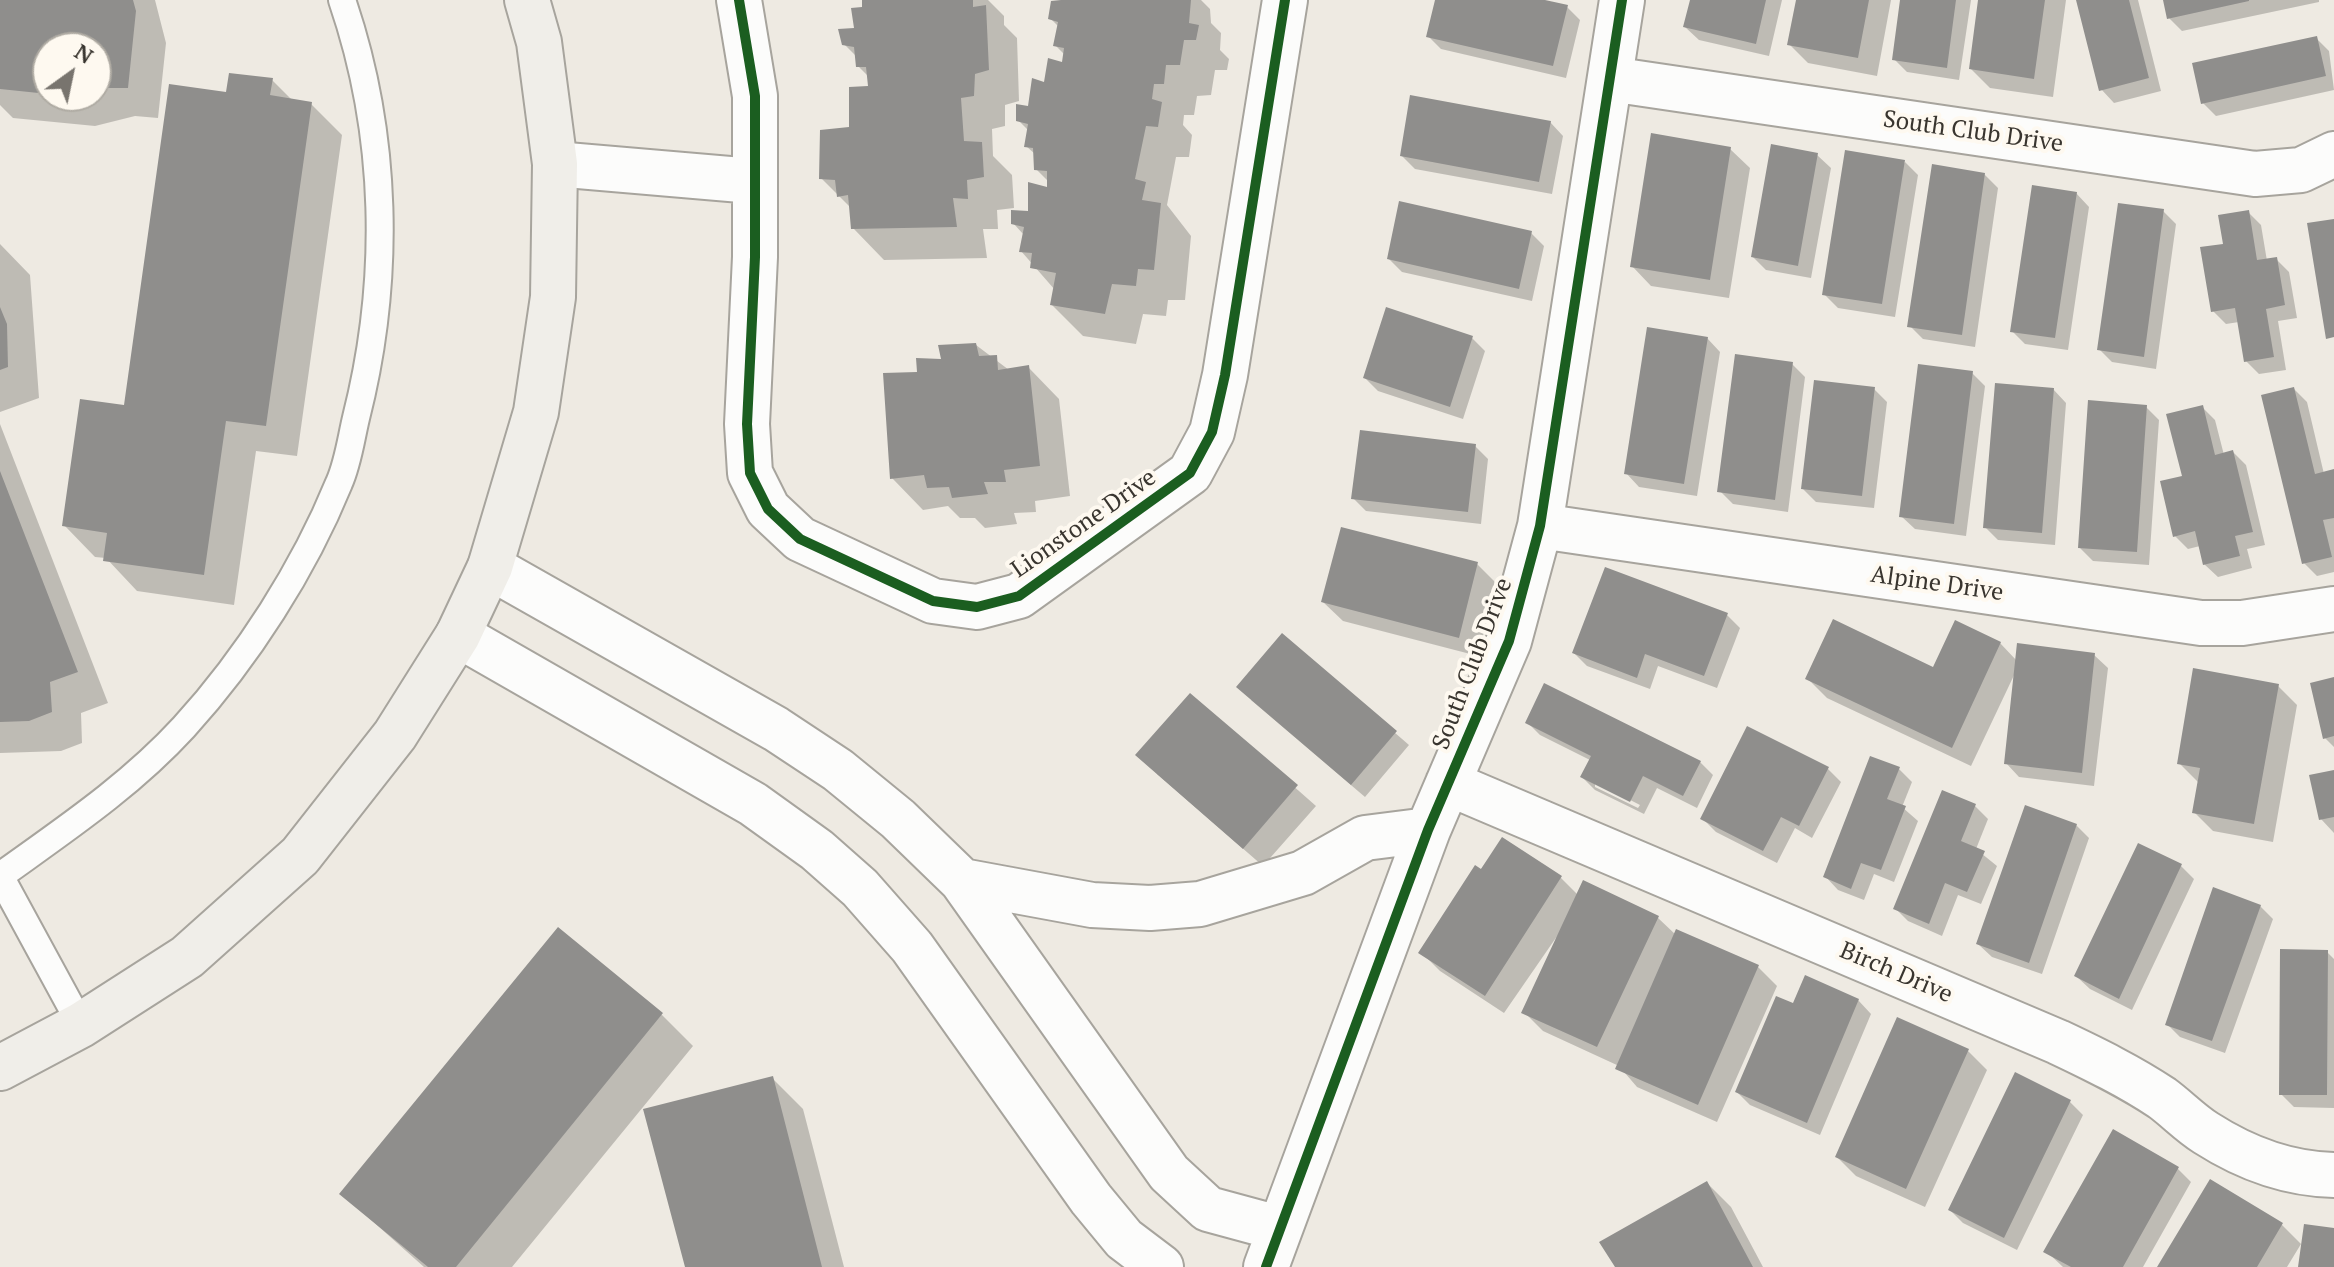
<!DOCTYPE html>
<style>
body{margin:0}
#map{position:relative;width:2334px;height:1267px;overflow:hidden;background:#eeeae2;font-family:"PT Serif",serif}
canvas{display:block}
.north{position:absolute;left:32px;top:32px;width:80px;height:80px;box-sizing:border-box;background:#fef9f0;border:2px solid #afaba3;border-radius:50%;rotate:33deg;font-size:22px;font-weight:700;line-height:32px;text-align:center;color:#39352f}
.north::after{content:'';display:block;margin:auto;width:28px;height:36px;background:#78746e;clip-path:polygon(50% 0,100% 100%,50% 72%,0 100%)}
</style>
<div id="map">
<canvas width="2334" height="1267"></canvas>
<div class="north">N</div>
</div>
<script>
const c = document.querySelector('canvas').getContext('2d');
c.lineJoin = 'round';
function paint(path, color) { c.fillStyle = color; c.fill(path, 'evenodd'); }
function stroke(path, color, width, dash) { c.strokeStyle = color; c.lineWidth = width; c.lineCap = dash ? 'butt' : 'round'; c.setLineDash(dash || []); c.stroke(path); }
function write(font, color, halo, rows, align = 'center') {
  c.font = font + ' "PT Serif",serif'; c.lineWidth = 8; c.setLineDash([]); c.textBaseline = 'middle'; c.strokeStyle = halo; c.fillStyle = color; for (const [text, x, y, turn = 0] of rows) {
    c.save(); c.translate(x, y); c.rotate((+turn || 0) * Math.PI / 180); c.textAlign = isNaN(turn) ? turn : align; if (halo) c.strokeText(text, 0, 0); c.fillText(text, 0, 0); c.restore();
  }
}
paint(new Path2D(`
 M0,0H155L166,43L158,118L135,116L95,126L13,118L0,105ZM48,48H96V96H48Z
 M864,0H988L1004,16V25L1017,38L1019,101L1005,105V126L992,129L993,156L1012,175L1014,208L997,210L998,229H983L987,258L884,260L853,228L851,208L821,178L871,87L869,77L858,66L857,57L844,44L856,30Z
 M1063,0H1201L1210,9L1211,23L1221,33L1220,50L1229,59L1227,70H1215L1211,95L1197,96L1194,115H1184L1183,125L1192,135L1189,157H1176L1167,205L1191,236L1185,300H1168L1166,316L1143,314L1136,344L1083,336L1052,305L1055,290L1021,251L1024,235L1013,223L1030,213L1048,189L1049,182L1036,169L1035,154L1026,146L1029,131L1018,120L1063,64L1065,55L1055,45L1059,27L1050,18Z
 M1437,0H1536L1567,7L1580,20L1566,78L1441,49L1428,36Z
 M1692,0H1782L1769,56L1699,40L1685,27Z
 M1798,0H1891L1877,76L1808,63L1789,44Z
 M1902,0H1971L1959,80L1907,72L1894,59Z
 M1980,0H2066L2053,97L1990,88L1971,69Z
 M2078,0H2138L2161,91L2114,103L2101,89Z
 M2165,0H2319V2L2182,31L2169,18Z
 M2316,38L2329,51L2334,90L2216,116L2203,103Z
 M272,80L293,101L311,104L342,135L297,456L256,451L234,605L137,591L106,558L95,557L64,525L125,407Z
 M1550,122L1563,136L1552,194L1415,169L1402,156Z
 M1730,149L1750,168L1729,298L1651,286L1632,266Z
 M1817,155L1831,168L1811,278L1766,270L1753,257Z
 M1905,162L1918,175L1895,317L1838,308L1824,294Z
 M1984,174L1998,188L1975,347L1923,339L1910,326Z
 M2076,193L2089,207L2068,350L2025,344L2012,331Z
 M2163,211L2176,224L2156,369L2112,362L2099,349Z
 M2248,212L2261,225L2267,261L2276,259L2289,272L2297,318L2278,321L2286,370L2259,374L2246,361L2239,322L2226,324L2213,311L2225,246Z
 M1531,233L1544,246L1532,301L1402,272L1389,259Z
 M0,244L30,275L39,398L0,412Z
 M1472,338L1485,351L1463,419L1378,391L1365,378Z
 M1707,338L1720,352L1697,496L1639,487L1626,473Z
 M976,345L1009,370L1028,367L1059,399L1070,496L1035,501L1036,512L1014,513L1017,524L985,528L975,518H960L948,506L923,510L892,478L919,374Z
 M1792,364L1805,377L1788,512L1733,504L1720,491Z
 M1972,373L1985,386L1966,536L1915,529L1901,516Z
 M1874,389L1887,402L1874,508L1816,502L1803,489Z
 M2053,389L2066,403L2055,545L1998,540L1985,527Z
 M2294,389L2307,402L2324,474L2334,471V572L2317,576L2304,563Z
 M2146,407L2159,420L2149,565L2093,561L2080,548Z
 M2202,407L2215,420L2224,455L2233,452L2246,465L2265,545L2247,549L2252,568L2218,577L2204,564L2200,546L2188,549L2175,536L2184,478Z
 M0,424L108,703L81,713L82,743L61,751L0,753Z
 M1475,446L1488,459L1481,524L1366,511L1353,498Z
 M1477,564L1496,583L1478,656L1343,621L1323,602Z
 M1727,615L1740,628L1717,688L1658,666L1650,689L1587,666L1574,653Z
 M1282,635L1409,745L1365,797L1251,700Z
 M2000,643L2017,661L2094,655L2108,668L2094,786L2019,777L2006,763L2016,671L1971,766L1827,698L1808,679L1934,670Z
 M2334,679V747L2325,738Z
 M2278,686L2297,705L2273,842L2213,831L2194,812L2199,783L2179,763Z
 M1190,695L1316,806L1263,866L1157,774Z
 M1527,722L1700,762L1713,775L1697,808L1657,788L1644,814L1595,790L1582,777L1590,760L1540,735ZM1595,782L1640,805L1638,808L1595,787Z
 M1828,769L1841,782L1812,838L1795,828L1777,863L1716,832L1702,818Z
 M1899,769L1912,782L1902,807L1918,821L1894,882L1874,874L1864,900L1838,890L1825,876Z
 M2334,772V833L2321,819Z
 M1943,792L1975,806L1988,819L1976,849L1997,866L1981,904L1958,895L1942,936L1908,921L1895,908Z
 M2076,825L2089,838L2042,974L1992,957L1978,944Z
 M1502,840L1561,878L1578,895L1657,917L1676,935L1758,967L1777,986L1717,1122L1637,1087L1619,1066L1543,1031L1524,1012L1562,929L1504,1013L1440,971L1421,952Z
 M2181,866L2194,879L2132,1010L2090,989L2076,976Z
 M2260,906L2273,919L2225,1053L2180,1037L2167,1024Z
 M558,930L662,1015L693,1046L512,1267H424L342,1194Z
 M2327,952L2334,959V1108L2294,1107L2281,1094Z
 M1858,1000L1871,1014L1820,1135L1750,1105L1737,1092L1794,1006Z
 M1968,1051L1987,1070L1925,1207L1856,1176L1837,1157Z
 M772,1078L803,1109L844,1267H687Z
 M2070,1102L2083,1115L2017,1250L1963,1223L1950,1210Z
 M2114,1132L2178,1169L2191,1182L2143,1267H2063L2046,1251Z
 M2211,1181L2282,1225L2301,1244L2287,1267H2159Z
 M1707,1183L1731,1207L1763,1267H1618Z`), '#0003');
paint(new Path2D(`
 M0,0H133L136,11L128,88H96V48H48V94L0,89Z
 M862,0H973V7L986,5L989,70L975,74L974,96L961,98L964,141L982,142L984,177L967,180L968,199L953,198L957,227L851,229L848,195L837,197L835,180L819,179L820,130L849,127V87L868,86L866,67H856L854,47L842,45L838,29L854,28L851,8L862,7Z
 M1061,0H1191L1189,23L1199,25L1196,40H1184L1180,65H1166L1164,84H1154L1152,99L1162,102L1158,127L1146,126L1135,179L1146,182L1142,200L1161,203L1154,270L1138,269L1136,286L1112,284L1105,314L1050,305L1056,273L1030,268L1032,253L1019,252L1024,227L1011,224V210L1028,211V182L1047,187V171L1034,170L1033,148L1024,147L1028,124L1016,121V104L1028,106L1032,78L1044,82L1048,58L1062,62L1064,48L1053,46L1058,22L1048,19L1051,1Z
 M1435,0H1545L1568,5L1553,66L1426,37Z
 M1690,0H1766L1756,44L1683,27Z
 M1796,0H1869L1858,58L1787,45Z
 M1900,0H1956L1947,68L1892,60Z
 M1978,0H2045L2034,79L1969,69Z
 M2076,0H2129L2149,78L2099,91Z
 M2163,0H2249V1L2167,19Z
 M2317,36L2326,76L2201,104L2192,63Z
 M229,73L273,78L270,95L312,102L266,426L226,421L204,575L103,561L107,533L62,526L80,399L124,405L169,84L226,92Z
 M1410,95L1551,121L1539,182L1400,156Z
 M1651,133L1731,147L1710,280L1630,267Z
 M1771,144L1818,153L1798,266L1751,257Z
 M1845,150L1905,160L1882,304L1822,295Z
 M1932,164L1985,173L1962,335L1907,327Z
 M2032,185L2077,192L2055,338L2010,332Z
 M1399,201L1532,231L1519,289L1387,259Z
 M2118,203L2164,209L2144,357L2097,350Z
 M2249,210L2257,260L2277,257L2285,305L2266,309L2274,357L2244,362L2235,308L2211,312L2200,247L2223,244L2218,215Z
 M2334,219V337L2326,339L2307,223Z
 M0,307L7,324L8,367L0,370Z
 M1386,307L1473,336L1450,407L1363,378Z
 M1647,327L1708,337L1684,484L1624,474Z
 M976,343L979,356L997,355L998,370L1029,365L1040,466L1004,470L1006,482H984L988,494L952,498L949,487L927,488L924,475L890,479L883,373L917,372L916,358L941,359L938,345Z
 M1735,354L1793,362L1775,500L1717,492Z
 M1918,364L1973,371L1954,524L1899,517Z
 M1814,380L1875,387L1862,496L1801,489Z
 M1995,383L2054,388L2042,533L1983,528Z
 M2294,387L2315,474L2334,469V518L2323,520L2332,557L2302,564L2261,395Z
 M2088,400L2147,405L2137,552L2078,548Z
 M2203,405L2215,455L2233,450L2253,532L2235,536L2240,556L2203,565L2195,531L2173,537L2160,481L2182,476L2166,414Z
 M1360,430L1476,444L1468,512L1351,499Z
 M0,471L78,672L50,682L52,712L29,721L0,722Z
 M1341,527L1478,562L1459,638L1321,602Z
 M1605,567L1728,613L1704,676L1645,654L1637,678L1572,653Z
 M1833,619L1933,667L1955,620L2001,642L1952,748L1805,679Z
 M1282,633L1397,731L1351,785L1236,687Z
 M2017,643L2095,653L2082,773L2004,764Z
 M2193,668L2279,684L2254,824L2192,813L2200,768L2177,764Z
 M2334,677V736L2323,739L2310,683Z
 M1544,683L1701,761L1683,796L1643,776L1630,802L1580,777L1591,756L1525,723Z
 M1190,693L1298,785L1243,849L1135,755Z
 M1747,726L1829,767L1799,826L1781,817L1763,851L1700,819Z
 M1870,756L1900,767L1887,799L1906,806L1881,870L1861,863L1851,889L1823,877Z
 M2334,770V817L2319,820L2309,775Z
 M1942,790L1976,804L1961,841L1985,851L1967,892L1945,883L1929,924L1893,909Z
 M2025,805L2077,824L2029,963L1976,944Z
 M1502,837L1562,876L1485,996L1418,953L1475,865L1481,869Z
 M2138,843L2182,864L2119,999L2074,976Z
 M1583,880L1659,916L1597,1047L1521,1013Z
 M2213,887L2261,905L2212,1041L2165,1025Z
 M558,927L663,1013L456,1267H428L339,1194Z
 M1676,929L1759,965L1698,1105L1615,1069Z
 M2280,949L2328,950L2327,1095H2279Z
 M1805,975L1859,999L1807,1123L1735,1092L1776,996L1793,1003Z
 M1897,1017L1969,1049L1906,1189L1835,1157Z
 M2015,1072L2071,1100L2004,1238L1948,1210Z
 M773,1076L822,1267H685L643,1109Z
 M2113,1129L2179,1167L2123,1267H2071L2043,1252Z
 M2210,1179L2283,1223L2257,1267H2157Z
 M1707,1181L1753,1267H1615L1599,1242Z
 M2304,1224L2334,1228V1267H2298Z`), '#8f8e8c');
const lane = new Path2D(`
 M81,1025L0,876C64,830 130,786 184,727C247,658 304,569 339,483C348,463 351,439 356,418C391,280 388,134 342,0`);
const street = new Path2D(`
 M739,0L755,96V257L747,424L750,473L768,509L800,539L933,601L977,607L1019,596L1190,473L1212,432L1225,375L1285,0
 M1610,79L2255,174L2301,170L2334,154
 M555,164L753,181
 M1540,526L2201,623H2242L2334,609
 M490,567L776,729L838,770L898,819L962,881L1092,905L1150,908L1200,904L1303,873L1365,838L1428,830
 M458,635L753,804L817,850L860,888L912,947L1091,1199L1124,1239L1161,1267
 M1448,783L2058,1042C2094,1059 2129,1076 2162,1098C2177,1109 2190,1123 2206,1133C2245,1158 2288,1174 2334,1175
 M962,881L1169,1173L1208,1209L1278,1228
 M1266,1267L1428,830L1509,641L1540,526L1622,0`);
const secondary = new Path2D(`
 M0,1068L81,1025L187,957L300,856L395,735L458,635L490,567L536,412L553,297L555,164L539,42L527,0`);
stroke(lane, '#a7a49d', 30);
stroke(street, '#a7a49d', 48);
stroke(secondary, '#a7a49d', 48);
stroke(lane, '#fcfcfb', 26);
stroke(street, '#fcfcfb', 44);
stroke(secondary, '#f0eee9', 44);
stroke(new Path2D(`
 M739,0L755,96V257L747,424L750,473L768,509L800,539L933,601L977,607L1019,596L1190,473L1212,432L1225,375L1285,0
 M1266,1267L1428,830L1509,641L1540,526L1622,0`), '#1b5e20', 10);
write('24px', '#39352f', '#fef9f0', [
 ["South Club Drive",1973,132,8],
 ["Lionstone Drive",1084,524,-35],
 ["Alpine Drive",1937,584,8],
 ["South Club Drive",1473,664,-69],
 ["Birch Drive",1896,973,23]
]);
</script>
